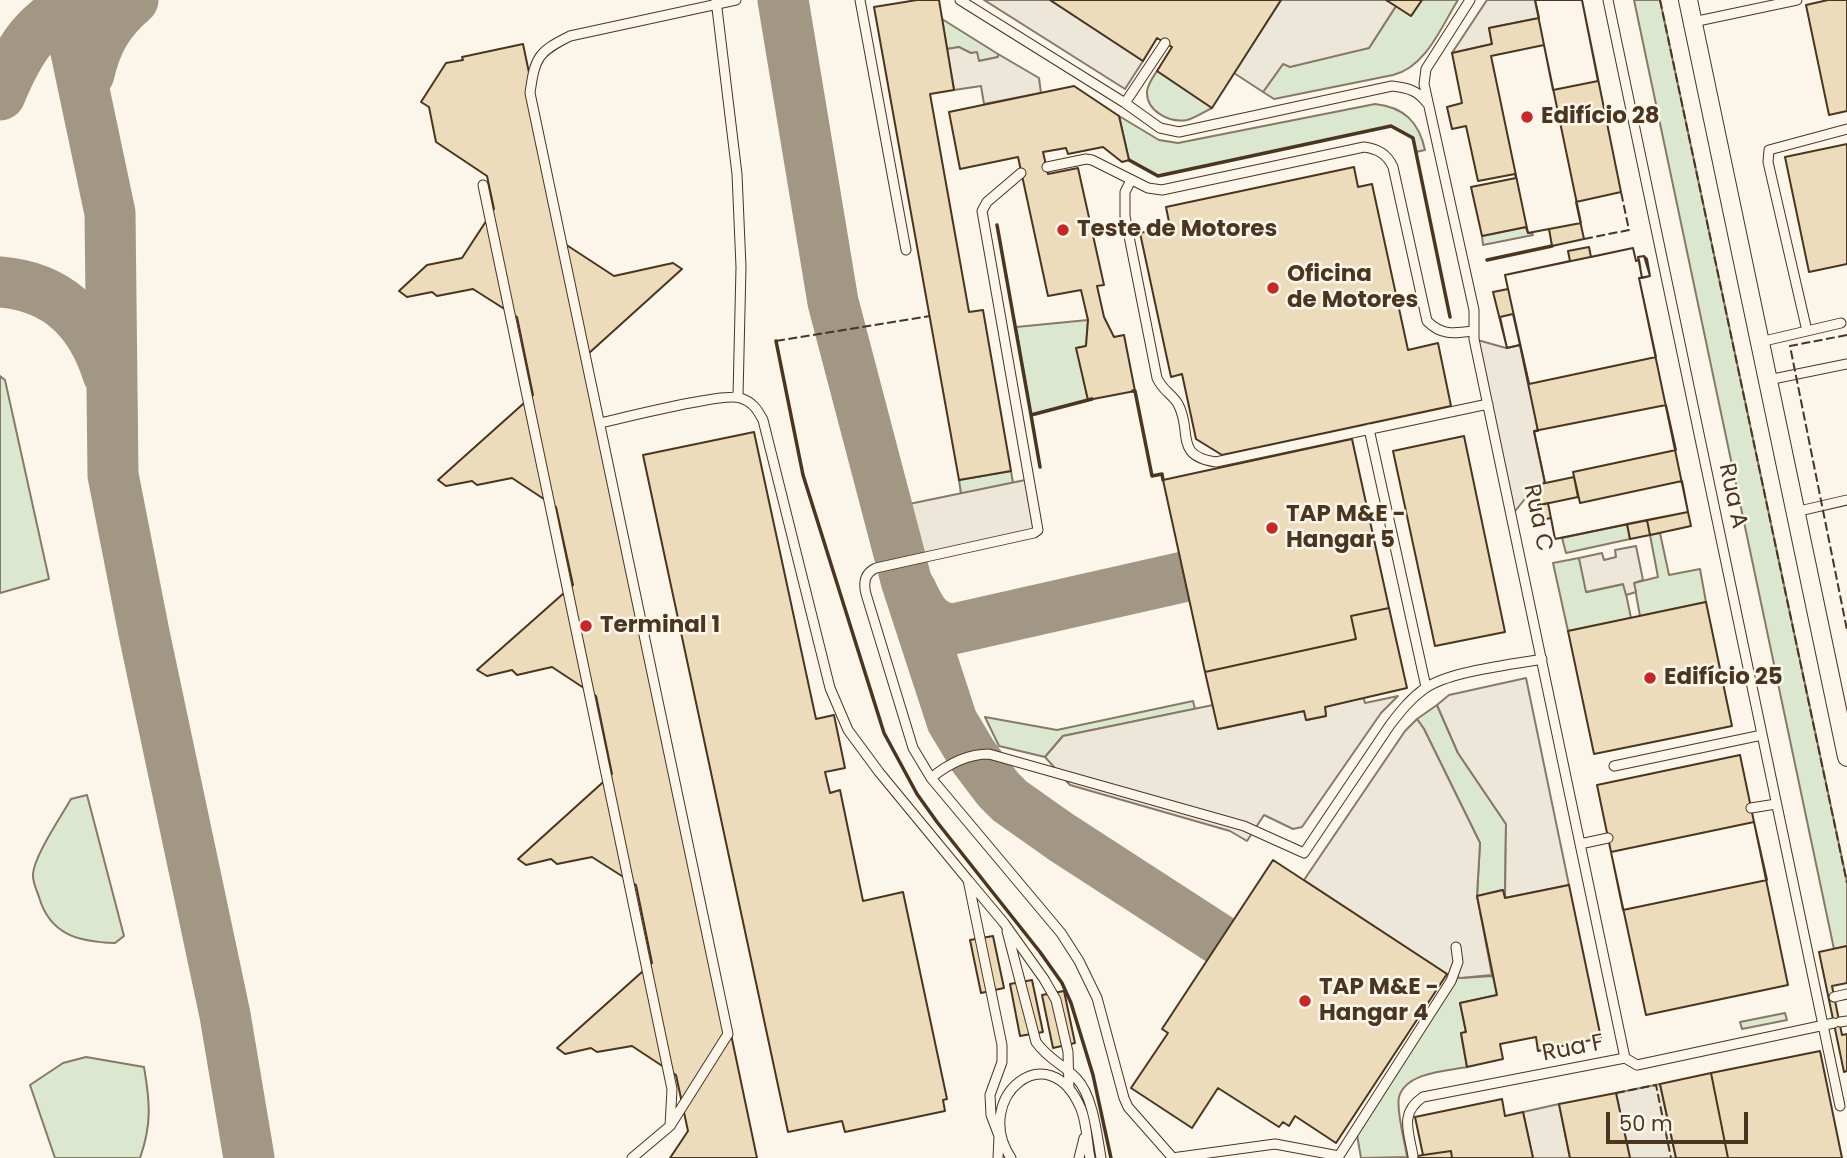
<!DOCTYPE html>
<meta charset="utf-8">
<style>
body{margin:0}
#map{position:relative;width:1847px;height:1158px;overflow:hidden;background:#fbf6e9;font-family:Poppins,sans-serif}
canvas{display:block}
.scale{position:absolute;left:1606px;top:1112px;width:142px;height:32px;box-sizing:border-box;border:4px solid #4a3520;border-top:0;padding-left:9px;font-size:21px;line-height:24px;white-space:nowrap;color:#4a3520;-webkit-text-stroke:5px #fbf6e9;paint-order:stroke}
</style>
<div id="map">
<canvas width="1847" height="1158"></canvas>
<div class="scale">50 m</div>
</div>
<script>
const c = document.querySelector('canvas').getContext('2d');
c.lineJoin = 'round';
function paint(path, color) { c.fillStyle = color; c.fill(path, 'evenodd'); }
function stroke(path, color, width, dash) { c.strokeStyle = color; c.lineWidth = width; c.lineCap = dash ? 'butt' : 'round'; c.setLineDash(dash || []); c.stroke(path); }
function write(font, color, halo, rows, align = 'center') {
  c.font = font + ' Poppins,sans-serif'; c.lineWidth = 5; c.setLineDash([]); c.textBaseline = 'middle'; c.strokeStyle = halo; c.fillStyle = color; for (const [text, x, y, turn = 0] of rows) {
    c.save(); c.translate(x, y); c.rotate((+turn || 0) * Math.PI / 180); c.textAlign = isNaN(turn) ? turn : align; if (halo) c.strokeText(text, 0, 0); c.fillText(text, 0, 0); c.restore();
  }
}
const green = new Path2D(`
 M1422,0H1458C1441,27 1426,67 1393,75L1274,99L1263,92L1283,64L1369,48L1396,6L1411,16Z
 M1634,0H1660L1847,882V946L1834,949Z
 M942,19L998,54L999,57L979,61L959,47L947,49Z
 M1157,71L1212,108C1204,112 1195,118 1187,120C1169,123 1146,111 1147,91C1148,84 1153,77 1157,71Z
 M1375,104C1404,107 1419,122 1425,150L1416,152L1412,137L1391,126L1158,176L1129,160L1119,116L1159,140L1178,143Z
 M1526,227L1528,233H1532L1533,235L1483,245L1482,236Z
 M1088,320L1086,346L1077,348L1088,400L1031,415L1016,327Z
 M0,376L5,380L49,579L0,593Z
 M1011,471L1013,483L961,494L959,480Z
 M1627,524L1630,539L1566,553L1562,538Z
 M1660,533L1669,575L1700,569L1706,602L1640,616L1634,583L1658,577L1650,535Z
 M1579,558L1587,592L1624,584L1631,618L1568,631L1553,563Z
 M1193,701L1195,709L1063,736L1045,757L999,746L985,717L1057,730Z
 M1437,705L1458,753L1506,824L1505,898L1502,890L1477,896L1480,843L1424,729L1417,719Z
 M87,795L124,936L115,943C79,942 50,935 39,897C37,891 33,883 33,876C32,859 62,815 71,799Z
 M1454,975L1460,978L1493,976L1497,995L1460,1003L1466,1032L1461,1034L1467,1067C1447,1071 1406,1072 1399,1097C1396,1111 1405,1142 1407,1157L1361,1158L1356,1129Z
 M1785,1013L1787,1020L1742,1029L1740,1022Z
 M86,1057L144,1067C150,1102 152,1124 140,1158H55L30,1085L63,1063Z`);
paint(green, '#dce7d0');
stroke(green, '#887966', 2);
const parking = new Path2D(`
 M984,0H1050L1143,61L1125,89Z
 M1281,0H1386L1396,6L1369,48L1290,67L1283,64L1263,92L1234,73Z
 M1487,0H1535L1539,18L1489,28L1492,44L1452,53Z
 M959,47L971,53L977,52L979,61L998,57V54L1039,78L1041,93L984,104L981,86L954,90L947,49Z
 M1474,339L1506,348L1520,345L1529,384L1538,430L1534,432L1545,483L1536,485L1512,515Z
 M1030,479L1038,530L923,557L909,504Z
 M1636,546L1643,580L1634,583L1636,592L1626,595L1623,584L1586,592L1579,558L1602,553L1604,560L1616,557L1615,550Z
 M1526,678L1569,885L1505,898L1506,824L1458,753L1437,705L1449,695Z
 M1398,696L1381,713L1302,827L1293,829L1264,815L1247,841L1230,831L1070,785L1045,757L1063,736L1213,705L1219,729L1304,711L1307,720L1326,716L1325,707L1363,697L1365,703Z
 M1417,719L1424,729L1480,843L1477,896L1492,975L1460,978L1447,974L1304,880L1405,731Z
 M1660,1084L1676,1158H1630L1616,1093Z
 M1559,1104L1570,1158H1533L1523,1112Z`);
paint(parking, '#ede7d9');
stroke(parking, '#887966', 2);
stroke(new Path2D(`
 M65,0L110,213L113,475L144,633L225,1015L249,1158
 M783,0L833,302L906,580L952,721L973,756L998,789L1010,801L1061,837L1220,940
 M89,74C96,43 108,21 133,0
 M0,95C19,49 37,18 86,0
 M0,282C58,287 91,320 108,374
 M911,590C920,610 929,628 953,629L1183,577`), '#a29684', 51);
const building = new Path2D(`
 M917,0H939L954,90L930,94L969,312L983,310L1011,471L959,480L874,7Z
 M1050,0H1281L1212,108L1157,71L1172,47L1157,38L1143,61Z
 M1386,0H1422L1411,16Z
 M1535,0H1582L1621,192L1576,202L1584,239L1552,246L1549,229L1528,233L1526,227L1482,236L1471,187L1516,178L1515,174L1478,181L1466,126L1452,129L1447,107L1462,103L1452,53L1492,44L1489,28L1539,18Z
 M1535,0H1582L1598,81L1553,90Z
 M1828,0H1847V111L1829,115L1806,5Z
 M523,44L565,244L614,276L673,263L682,269L588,354L757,1158H670L688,1131L676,1075L632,1046L597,1052L591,1048L565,1054L557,1048L652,963L636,885L592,857L557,864L551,859L526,865L518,859L612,774L596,696L552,667L517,675L512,670L487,676L477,670L573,585L556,507L512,478L477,485L472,481L446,486L438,480L533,395L517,317L473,289L437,296L432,292L407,297L399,291L427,265L462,258L494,209L487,176L436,142L429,107L421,102L446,63L463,60L462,57Z
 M1544,45L1581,223L1528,233L1491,56Z
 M1074,86L1119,116L1129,160L1122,162L1103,147L1068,154L1066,148L1043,152L1048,174L1078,168L1104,285L1097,286L1104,317L1114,337L1124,335L1135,391L1088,400L1076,348L1086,346L1088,320L1081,290L1048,296L1018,157L960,169L949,112Z
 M1847,144V264L1809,272L1785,157Z
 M1354,167L1358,187L1372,184L1408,350L1438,343L1451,406L1222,455L1196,439L1182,374L1171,377L1140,233L1170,227L1166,207Z
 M1589,247L1591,257L1633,248L1636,261L1639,260L1638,257L1644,256L1647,259L1650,276L1639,278L1688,512L1555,539L1551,518L1541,520L1538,505H1540L1536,485L1545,483L1534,431H1538L1520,345L1507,348L1493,292L1508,289L1505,275L1570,261L1568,251Z
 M1633,248L1636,261L1639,260L1642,278H1639L1656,357L1529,384L1505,275Z
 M1644,256L1650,276L1642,278L1638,257Z
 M1513,314L1520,345L1507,348L1500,317Z
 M1666,405L1676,450L1573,472L1580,503L1682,481L1688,512L1555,539L1548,503L1540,505L1536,485L1545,483L1534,431Z
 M754,432L816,719L834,715L845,768L825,772L830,793L840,790L863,901L903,892L947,1099L943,1100L945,1111L845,1132L842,1121L788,1132L643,455Z
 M1464,436L1505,632L1435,646L1393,451Z
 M1352,439L1389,608L1351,616L1356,639L1205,672L1163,480Z
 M1574,477L1578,497L1540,505L1536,485Z
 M1688,512L1691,526L1650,535L1647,520Z
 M1647,520L1650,535L1630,539L1627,524Z
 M1706,602L1732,726L1594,754L1568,631Z
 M1389,608L1407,688L1325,707L1326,716L1306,720L1304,711L1218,729L1205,672L1356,639L1351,616Z
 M1740,755L1754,822L1611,852L1597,785Z
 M1754,822L1788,985L1646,1015L1611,852Z
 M1754,822L1767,880L1623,910L1611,852Z
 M1273,860L1447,974L1336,1143L1295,1116L1289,1126L1283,1122L1279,1127L1218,1088L1192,1128L1131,1088L1168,1033L1162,1029Z
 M1569,885L1601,1038L1538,1051L1536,1037L1500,1044L1503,1059L1467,1067L1461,1033L1466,1032L1460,1003L1497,995L1477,896L1503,890L1505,898Z
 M993,936L1004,988L981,993L970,940Z
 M1847,946V983L1832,986L1842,1035L1847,1034V1071L1844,1072L1819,952Z
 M1032,980L1043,1032L1020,1036L1010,984Z
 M1064,991L1075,1043L1053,1048L1042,995Z
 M1820,1051L1842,1158H1728L1711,1073Z
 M1711,1073L1728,1158H1676L1660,1084Z
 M1616,1093L1630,1158H1570L1559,1104Z
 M1502,1099L1505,1116L1523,1112L1533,1158H1452L1451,1151L1423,1155L1415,1117Z
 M1451,1151L1452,1158H1408L1423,1155Z`);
paint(building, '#ecdcbc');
stroke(building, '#4a3520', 2);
const lane = new Path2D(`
 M716,0L737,174L741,267L738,396
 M860,0L906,250
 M960,0L1125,103
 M1470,0L1426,69L1424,84L1474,310V339L1625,1058
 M1608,0L1840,1106
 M1693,22L1797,0
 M1165,43L1125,103L1160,128L1179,132L1392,86C1408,88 1417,90 1427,103
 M1047,167L1086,159L1092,160L1148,188L1162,190L1364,147C1378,149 1387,154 1393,167L1427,321C1441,335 1453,334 1472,331
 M1131,180L1125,192V216L1157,378C1163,391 1172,394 1178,404C1193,431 1173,456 1216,462L1488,404
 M483,185L672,1089L670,1126L728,1034L530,93C535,57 538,52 570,36L736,0
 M1807,331L1768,162L1769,150L1847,129
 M1760,342L1841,323
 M1768,380L1847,364
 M600,423C623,418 725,392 740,398C753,402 757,409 763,420L830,688L848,730L879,772L968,880
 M1369,429L1426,687
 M1795,512L1847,500
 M1614,766L1762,735
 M931,778L913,748L866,594C863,582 865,573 876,568L1034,533L1038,530L982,211L987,202L1021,173
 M1751,808L1776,804
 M1580,844L1608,838
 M1007,931L1036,1042C1050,1061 1062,1063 1077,1079C1093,1096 1097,1135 1101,1158
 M1834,997L1847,994
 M1840,1022L1847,1021
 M1413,1156C1409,1132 1399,1113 1423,1097L1625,1058L1637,1065L1834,1023
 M1172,1157L1128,1107L1124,1098L1097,998L1079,961L1061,933L931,778C948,764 967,754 989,754L1244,826L1304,853L1390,725C1400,712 1410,699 1424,689C1449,671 1511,665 1542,659
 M632,1158L670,1126
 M998,1158L999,1136L991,1115L990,1095L1002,1062V1045L968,880L1004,923L1044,979L1056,1000L1068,1052L1069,1089
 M1011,1158C971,1098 1049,1032 1081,1109C1087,1124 1087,1143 1090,1158
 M1079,1158L1084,1138
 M1172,1158L1275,1144L1339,1156L1451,981L1458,962L1456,947`);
const street = new Path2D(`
 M1688,0L1847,757`);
stroke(lane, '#4a3520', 11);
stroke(street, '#4a3520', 20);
stroke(lane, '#fbf6e9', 9);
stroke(street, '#fbf6e9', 18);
stroke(new Path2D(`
 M1660,0L1847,883
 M1584,239L1629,230L1621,192
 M1847,335L1790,346L1847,630
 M776,341L930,316
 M1616,1093L1656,1085L1671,1158`), '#4a3520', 2, [9, 3.5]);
stroke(new Path2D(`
 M1129,160L1158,176L1391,126L1413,138L1450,317
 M997,225L1031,415
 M1487,260L1552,246
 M776,341L803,475L884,733L917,794L937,822L1040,952L1062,983L1071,1003L1093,1075L1111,1158
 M1133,391H1135L1152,476L1162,474L1163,480
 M1040,467L1031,415L1092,399`), '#4a3520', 3.5);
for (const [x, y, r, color] of [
 [1527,117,7,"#c62828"],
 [1063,230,7,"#c62828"],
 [1273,288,7,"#c62828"],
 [1272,528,7,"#c62828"],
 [586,626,7,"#c62828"],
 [1650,678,7,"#c62828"],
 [1305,1001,7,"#c62828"]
]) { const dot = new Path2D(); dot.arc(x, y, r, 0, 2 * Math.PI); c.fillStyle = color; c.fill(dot); stroke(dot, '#fbf6e9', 2.5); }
write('bold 23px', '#4a3520', '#fbf6e9', [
 ["Edifício 28",1541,117],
 ["Teste de Motores",1077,230],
 ["Oficina",1287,275],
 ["de Motores",1287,301],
 ["TAP M&E -",1286,515],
 ["Hangar 5",1286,541],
 ["Terminal 1",600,626],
 ["Edifício 25",1664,678],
 ["TAP M&E -",1319,988],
 ["Hangar 4",1319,1014]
], 'left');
write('23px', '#4a3520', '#fbf6e9', [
 ["Rua A",1732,496,78],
 ["Rua C",1537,518,78],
 ["Rua F",1573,1049,-11]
]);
</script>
